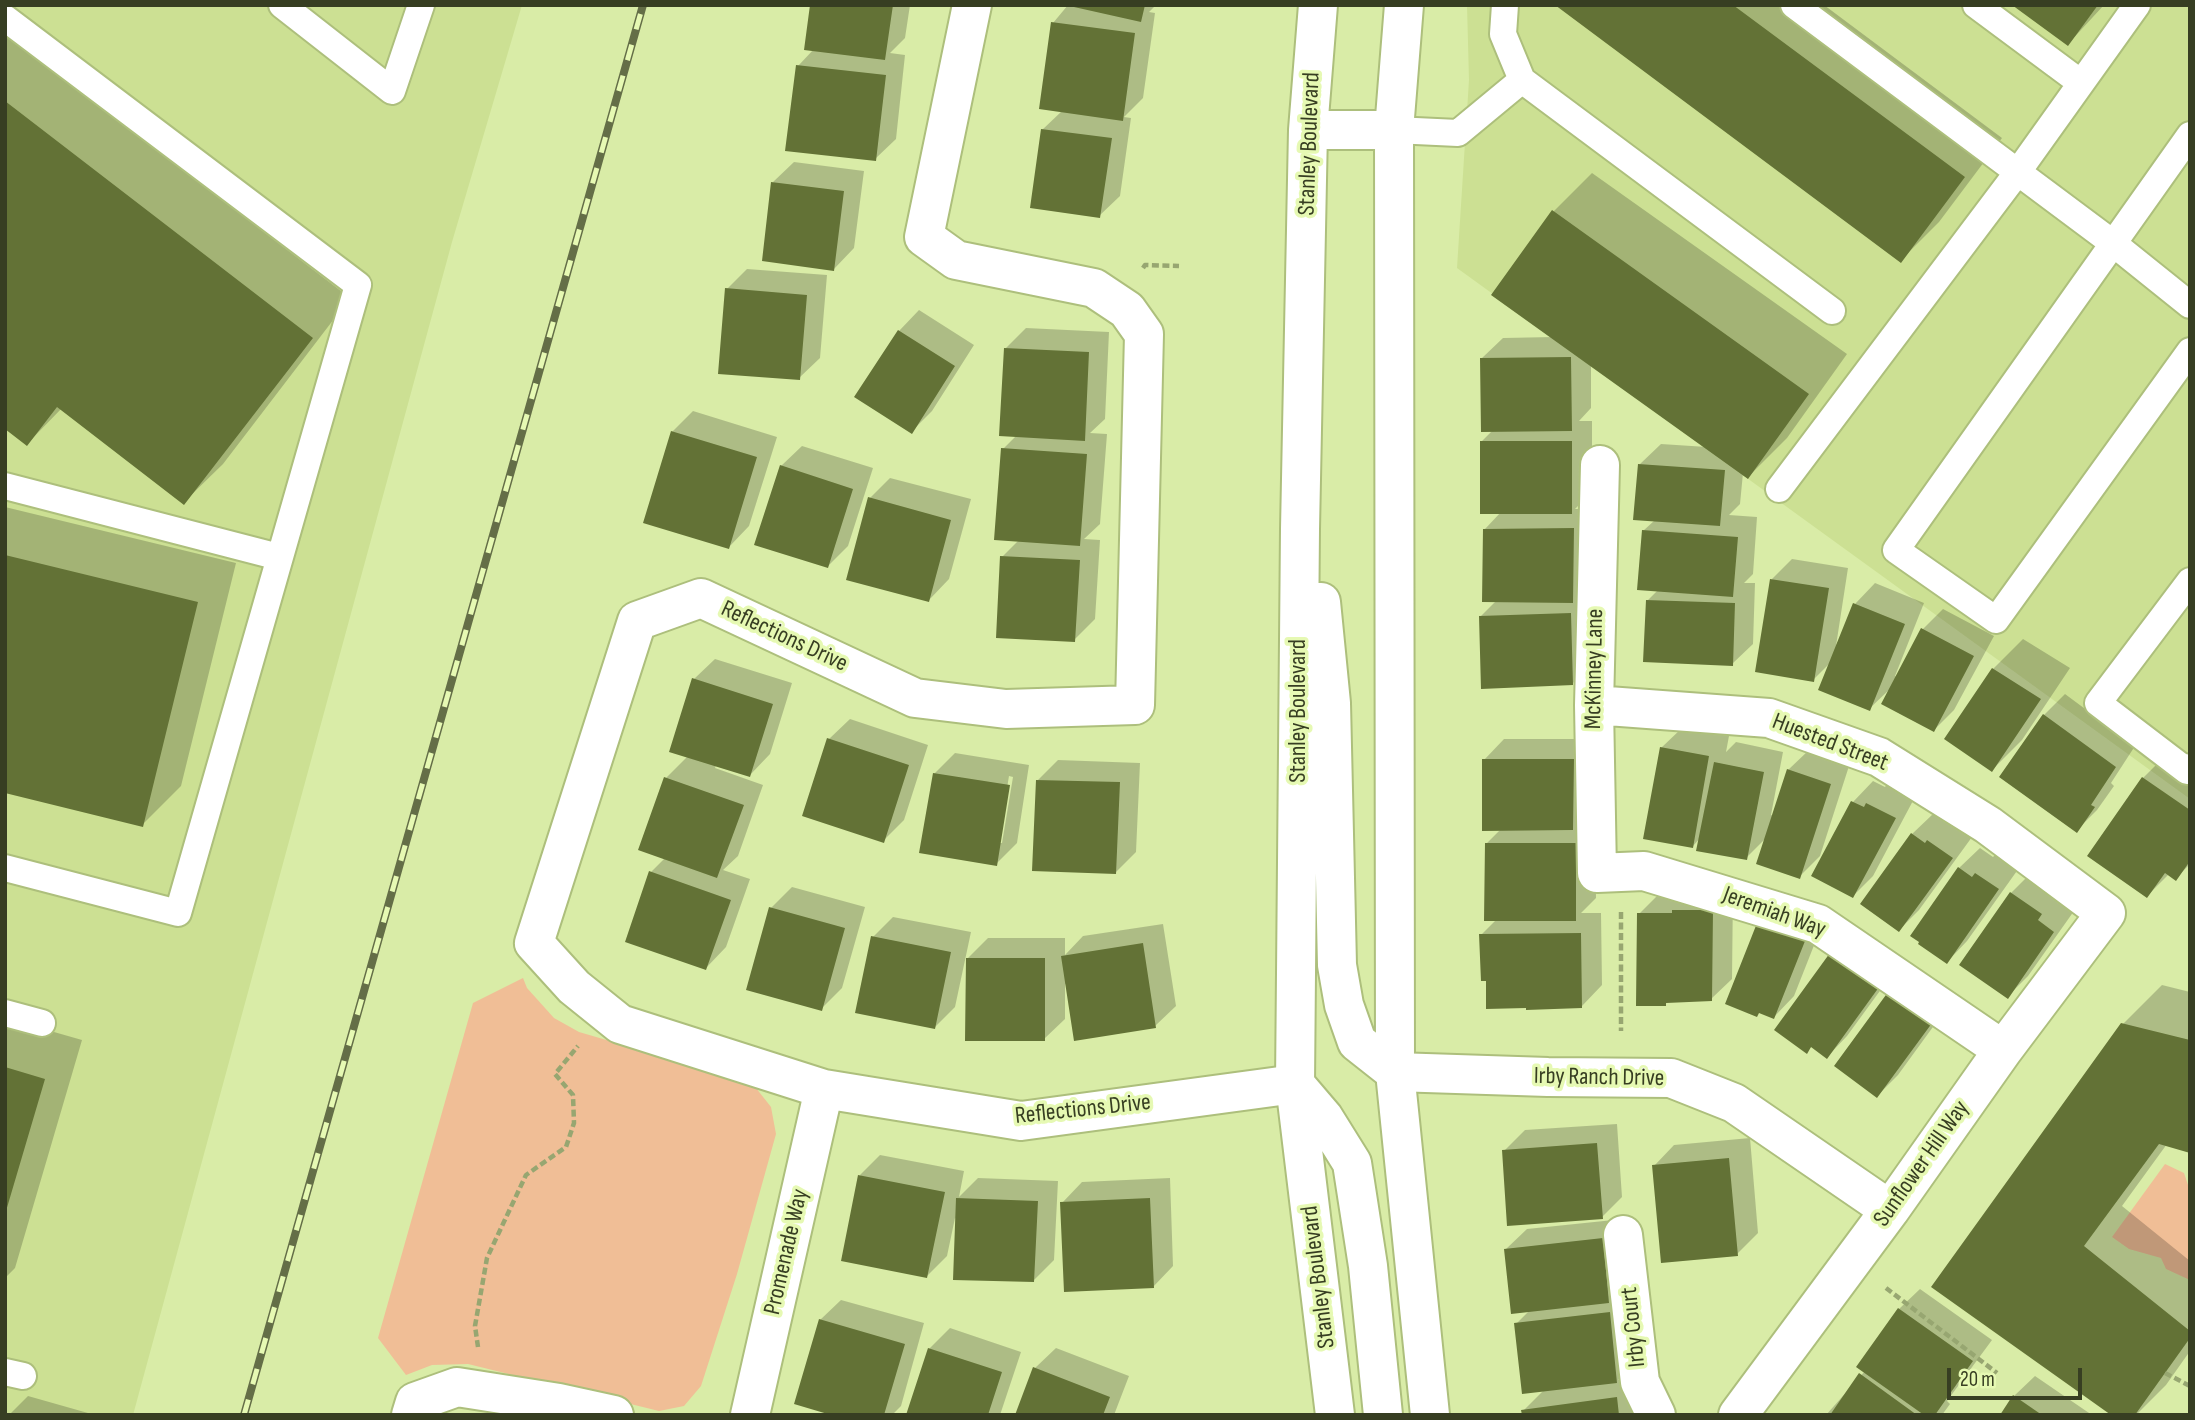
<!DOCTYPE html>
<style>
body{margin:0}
#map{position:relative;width:2195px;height:1420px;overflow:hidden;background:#d9eca7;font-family:"Sofia Sans Condensed",sans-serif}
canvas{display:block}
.frame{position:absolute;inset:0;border:7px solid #373e22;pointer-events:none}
.scale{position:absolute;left:1947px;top:1368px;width:135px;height:32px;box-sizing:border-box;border:4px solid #373e22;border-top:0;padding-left:9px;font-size:21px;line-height:24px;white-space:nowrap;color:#373e22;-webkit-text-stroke:5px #e6f9b3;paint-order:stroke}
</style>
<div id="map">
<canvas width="2195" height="1420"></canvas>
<div class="frame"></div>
<div class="scale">20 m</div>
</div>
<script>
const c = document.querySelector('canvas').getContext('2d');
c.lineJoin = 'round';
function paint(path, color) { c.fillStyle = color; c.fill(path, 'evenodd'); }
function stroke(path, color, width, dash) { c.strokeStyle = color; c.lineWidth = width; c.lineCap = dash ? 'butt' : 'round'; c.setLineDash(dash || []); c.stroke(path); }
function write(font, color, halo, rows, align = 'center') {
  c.font = font + ' "Sofia Sans Condensed",sans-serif'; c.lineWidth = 7; c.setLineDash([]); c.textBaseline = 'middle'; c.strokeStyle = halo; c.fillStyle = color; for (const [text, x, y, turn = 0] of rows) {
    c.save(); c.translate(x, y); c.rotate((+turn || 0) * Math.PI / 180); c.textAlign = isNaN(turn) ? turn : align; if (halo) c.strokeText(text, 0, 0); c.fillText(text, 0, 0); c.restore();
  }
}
paint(new Path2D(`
 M5,5H522L452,242L133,1415H5Z
 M1467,5H2190V799L1457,268L1469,80Z`), '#cce093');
paint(new Path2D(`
 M523,978L527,988L554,1018L579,1032L740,1079L756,1088L771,1107L776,1134L737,1274L701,1386L684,1406L659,1411L468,1364L432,1365L406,1375L378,1338L473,1003Z
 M2165,1164L2184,1173L2190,1191V1280L2166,1269L2161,1258L2129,1249L2112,1237Z`), '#f0be96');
paint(new Path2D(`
 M812,5H910L905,38L890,53L905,55L896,139L875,159L798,66L814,49Z
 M1068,5H1156L1149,12L1155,13L1143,98L1124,117L1131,118L1120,196L1099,216L1042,130L1062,111L1053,23Z
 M1558,5H1824L2002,138L1939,222L1901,260Z
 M2015,5H2104L2068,44Z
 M5,33L350,298L223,464L184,502L62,408L27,444L5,427Z
 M794,162L864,171L854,248L834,269L773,182Z
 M1592,173L1847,354L1787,438L1748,477L1743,473L1740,504L1729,515L1757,517L1753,574L1744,583H1755L1753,644L1732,664L1647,601L1658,590L1643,531L1655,520L1640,464L1661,444L1707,447L1591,364V408L1579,421H1592V492L1575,509H1593V663L1572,684L1480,617L1496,601L1485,529L1501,512L1482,441L1493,430L1482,358L1503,338L1553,337L1554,211Z
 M747,269L827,275L820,358L799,378L727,289Z
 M919,310L974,345L932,411L911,432L899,331Z
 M1026,328L1109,332L1105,419L1090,433L1107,434L1100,524L1084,539L1100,540L1095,619L1074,640L1002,557L1019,540L1003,449L1016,436L1005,349Z
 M693,411L777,437L749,526L729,547L672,432Z
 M802,446L873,468L848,546L828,566L781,466Z
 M890,478L971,499L949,579L929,600L870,498Z
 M5,507L236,563L181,786L142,825L5,791Z
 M1792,559L1848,568L1836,646L1855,604L1875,583L1924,603L1895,676L1897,677L1922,630L1943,609L1994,636L1954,710L1934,730L1891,688L1869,709L1831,662L1813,680L1772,579Z
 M2023,639L2070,668L2022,740L1992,770L1993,669Z
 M715,659L792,683L770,754L750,775L716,765L715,768L763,785L738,856L723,870L750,879L726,947L706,968L651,872L665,858L666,778L688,756L694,679Z
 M2065,694L2135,746L2111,783L2114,786L2097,810L2076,831L2001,776L2044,715Z
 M850,719L928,745L904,820L883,841L829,739Z
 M1682,728L1729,736L1726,752L1736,742L1783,752L1771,815L1774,816L1788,770L1809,750L1850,763L1820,856L1799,877L1766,838L1746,858L1701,837L1693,846L1661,748Z
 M1504,739H1594L1596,898L1581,913H1601L1602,985L1582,1006L1488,979L1481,935L1497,919L1487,843L1501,829L1484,760Z
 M955,753L1029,765L1017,843L996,864L934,774ZM1009,776L1013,777L1002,843H998Z
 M2164,757L2190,776V864L2176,878L2169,874L2147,896L2089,855L2143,778Z
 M1058,760L1140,763L1136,852L1115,873L1038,780Z
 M1873,781L1885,787L1888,783L1915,797L1873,876L1853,896L1813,876L1853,802Z
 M1933,814L1946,823L1949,820L1972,837L1919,910L1899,930L1912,834Z
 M1980,848L1993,857L1997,853L2019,868L1967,941L1947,962L1959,868Z
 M2032,872L2074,911L2028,976L2007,997L2011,893Z
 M792,887L865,907L842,988L821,1009L771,908Z
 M1733,890L1732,979L1711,999L1668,1002L1665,1004L1639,914L1660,893Z
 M1782,897L1826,915L1794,996L1774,1017Z
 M893,917L971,932L955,1007L935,1027L873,937Z
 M1163,924L1176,1006L1155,1026L1065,984V1019L1044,1039L967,959L988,938H1065V955L1083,936Z
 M1857,927L1890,950L1901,962L1847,1036L1827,1057L1812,1046L1807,1051L1836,947Z
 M1913,968L1954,998L1898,1075L1877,1096Z
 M2162,985L2190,992V1151L2167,1144L2122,1206L2190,1261V1351L2166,1385L2136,1415H2114L1934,1287L2123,1024Z
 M5,1018L82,1040L15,1268L5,1278Z
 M1617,1124L1622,1197L1602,1217L1504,1151L1525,1130Z
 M1750,1138L1758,1233L1737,1254L1654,1166L1674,1145Z
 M880,1155L964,1171L959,1197L978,1178L1058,1181L1054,1260L1033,1281L955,1218L947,1256L927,1276L860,1175Z
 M1170,1178L1173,1266L1153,1287L1062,1203L1082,1182Z
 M1623,1219L1637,1361L1618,1380L1637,1377L1642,1415H1524L1523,1411L1544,1390L1516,1324L1530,1310L1506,1249L1527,1229Z
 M1920,1289L1992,1340L1947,1401L1950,1404L1942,1415H1826L1865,1371L1899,1309Z
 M841,1300L924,1323L901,1406L892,1415H837L820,1320Z
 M950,1328L1021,1352L1000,1415H907L929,1349Z
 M1056,1348L1129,1376L1114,1415H1017L1035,1368Z
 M2035,1376L2092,1415H2002L2014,1396Z
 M28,1396L95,1415H9Z`), '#0003');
paint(new Path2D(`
 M810,5H893L885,60L804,50Z
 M1065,5H1145L1141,22Z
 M1555,5H1733L1965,177L1901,263Z
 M2012,5H2098L2068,46Z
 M1051,22L1135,33L1123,121L1039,109Z
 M796,65L886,75L876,161L785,151Z
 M5,101L313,338L184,505L57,407L27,446L5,429Z
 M1041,129L1112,138L1100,218L1030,208Z
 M771,182L844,191L834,271L762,261Z
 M1552,210L1809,394L1748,479L1491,295Z
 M725,288L807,295L800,380L718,374Z
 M898,330L955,366L912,434L854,397Z
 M1004,348L1089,352L1085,441L999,436Z
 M1571,357L1572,431L1481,432L1480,358Z
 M671,431L757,457L729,549L643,523Z
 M1480,441H1572V514H1480Z
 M1001,448L1087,454L1080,546L994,540Z
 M1638,464L1725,470L1720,526L1633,520Z
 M780,465L853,489L828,568L754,545Z
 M868,497L951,520L929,602L846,580Z
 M1574,528L1573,603L1482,602L1483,529Z
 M1642,530L1738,537L1733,597L1637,590Z
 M5,555L198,602L143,827L5,793Z
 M1000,556L1080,560L1075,642L996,638Z
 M1770,579L1829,588L1814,682L1755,672Z
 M1646,600L1735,603L1733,666L1643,662Z
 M1853,603L1905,624L1870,711L1818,690Z
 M1571,613L1573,685L1481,689L1479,616Z
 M1921,628L1974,656L1934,732L1881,704Z
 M1992,668L2041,699L1992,772L1944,739Z
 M692,678L773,704L750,777L669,752Z
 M2043,714L2116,767L2091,805L2095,807L2077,833L1999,777Z
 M827,738L909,765L884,843L802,816Z
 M1660,747L1709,756L1693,848L1643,839Z
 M1482,759H1574L1573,830L1482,831Z
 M1714,762L1764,772L1747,860L1696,851Z
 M1787,769L1831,784L1800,879L1756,864Z
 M933,773L1010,785L997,866L919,853Z
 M664,777L744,805L717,878L638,850Z
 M2142,777L2190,810V861L2176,881L2165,873L2147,898L2087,856Z
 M1036,780L1120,782L1116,874L1032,871Z
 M1851,801L1864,807L1866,803L1896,818L1853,898L1811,876Z
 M1911,833L1925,843L1927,840L1953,858L1899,932L1860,904Z
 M1485,843H1576V921H1484Z
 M1958,867L1972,877L1975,873L1999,889L1947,964L1918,944L1919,942L1910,936Z
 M649,871L731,900L706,970L625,942Z
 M2010,892L2042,914L2038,920L2054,932L2008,999L1959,965Z
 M769,907L845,928L822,1011L746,990Z
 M1672,910H1713L1712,1001L1666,1003V1006H1636L1637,913H1672Z
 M1759,918L1807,936L1774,1019L1759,1013L1757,1017L1725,1004Z
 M1581,933L1582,1008L1526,1010V1008L1486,1009V981H1481L1479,934Z
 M871,936L951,952L935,1029L855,1013Z
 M1143,943L1156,1028L1074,1041L1061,956Z
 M1835,946L1882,983L1827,1059L1811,1047L1807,1054L1774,1030Z
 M966,958H1045V1041H965Z
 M1891,988L1935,1019L1877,1098L1834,1066Z
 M2121,1023L2190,1040V1153L2159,1144L2084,1246L2190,1331V1338L2135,1415H2111L1931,1287Z
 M5,1067L45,1079L6,1211L5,1210Z
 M1597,1143L1603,1219L1507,1226L1502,1150Z
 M1729,1158L1738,1256L1661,1263L1652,1165Z
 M858,1175L945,1192L927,1278L841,1261Z
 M956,1198L1038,1201L1034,1282L953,1280Z
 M1150,1198L1154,1288L1064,1292L1060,1202Z
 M1603,1238L1609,1303L1511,1314L1504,1249Z
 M1898,1308L1973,1361L1935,1415H1924L1856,1367Z
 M1610,1312L1617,1383L1522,1394L1514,1323Z
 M819,1319L905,1344L884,1415H831L794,1404Z
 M928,1348L1002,1372L988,1415H906Z
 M1033,1367L1110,1397L1103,1415H1015Z
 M1859,1373L1917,1415H1830Z
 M2013,1395L2042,1415H2000Z
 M1617,1397L1619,1415H1522L1521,1410Z`), '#637236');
const lane = new Path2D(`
 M282,5L392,91L421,5
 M1505,5L1503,34L1522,80L1832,311
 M1794,5L2114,244L2190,305
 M1976,5L2081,83
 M5,18L358,285L178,913L5,868
 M1394,130L1458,133L1522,80
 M2190,135L1896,550L1996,620L2190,351
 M5,486L279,557
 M1779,489L2017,173L2137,5
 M2190,581L2098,703L2187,771L2190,767
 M5,1013L42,1023
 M5,1372L23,1376`);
const street = new Path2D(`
 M972,5L924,237L956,260L1094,288L1127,310L1144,334L1135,705L1006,709L915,698L701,598L637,621L534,943L574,987L620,1024L824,1089L1021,1121L1295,1084
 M1600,465L1594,705L1597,873L1644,871L1818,924L2003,1050
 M1594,705L1769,718L1879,757L1988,825L2106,913L2003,1050L1890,1210L1738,1415
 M1395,1072L1548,1077L1671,1078L1734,1103L1890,1210
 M1623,1235L1640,1382L1656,1415
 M411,1415L415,1402L457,1387L559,1403L614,1415
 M750,1415L824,1089`);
const secondary = new Path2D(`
 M1318,5L1308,130L1300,529L1295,1084L1335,1415
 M1404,5L1394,130L1395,1072L1430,1415
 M1308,130H1394
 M1321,602L1331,703L1337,965L1344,1005L1357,1042L1395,1072
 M1295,1084L1324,1118L1352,1163L1368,1266L1383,1415`);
stroke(lane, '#adbf7c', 30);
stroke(street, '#adbf7c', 42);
stroke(secondary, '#adbf7c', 42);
stroke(new Path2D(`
 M1143,268L1145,265L1179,266
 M1621,912V1031
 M1886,1288L1997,1373
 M478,1347L475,1326L487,1258L526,1175L566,1147L574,1123L573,1095L555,1074L578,1046
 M2165,1373L2190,1386`), '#97a671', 4.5, [7, 3.5]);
stroke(lane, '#fff', 26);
stroke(street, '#fff', 38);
stroke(secondary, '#fff', 38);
const rail = new Path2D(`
 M244,1415L643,5`);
stroke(rail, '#646e47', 8);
stroke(rail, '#e6f9b3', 5, [16]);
write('24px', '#373e22', '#e6f9b3', [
 ["Stanley Boulevard",1310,144,-88],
 ["Reflections Drive",784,637,25],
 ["McKinney Lane",1595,669,-89],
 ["Stanley Boulevard",1299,711,-90],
 ["Huested Street",1830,743,21],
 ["Jeremiah Way",1774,913,20],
 ["Irby Ranch Drive",1599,1078,1],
 ["Reflections Drive",1083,1110,-6],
 ["Sunflower Hill Way",1922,1164,-55],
 ["Promenade Way",787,1252,-77],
 ["Stanley Boulevard",1319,1277,-97],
 ["Irby Court",1634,1327,-96]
]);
</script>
